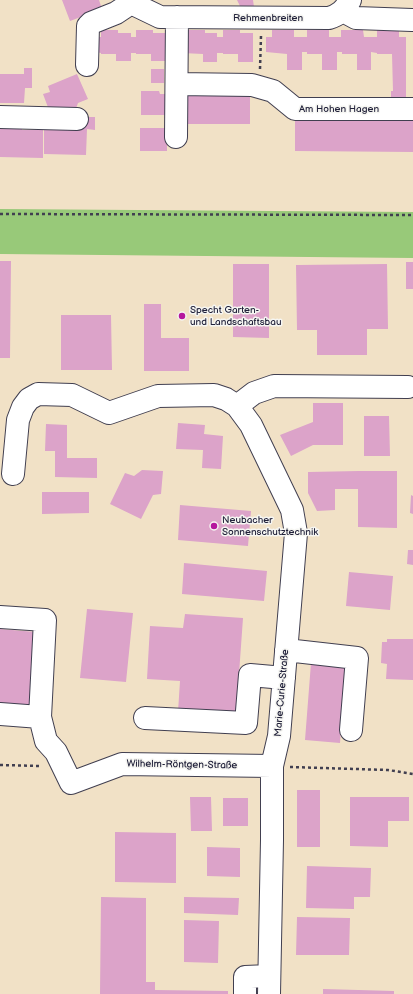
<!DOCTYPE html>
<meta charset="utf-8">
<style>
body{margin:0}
canvas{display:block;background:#f1e1c6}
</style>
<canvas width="413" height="994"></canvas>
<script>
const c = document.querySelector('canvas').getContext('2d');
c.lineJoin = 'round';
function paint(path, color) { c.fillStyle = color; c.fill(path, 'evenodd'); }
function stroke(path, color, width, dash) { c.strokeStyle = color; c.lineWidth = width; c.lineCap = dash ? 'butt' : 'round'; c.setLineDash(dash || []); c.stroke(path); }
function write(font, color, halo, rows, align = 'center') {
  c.font = font + ' "Balsamiq Sans",sans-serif'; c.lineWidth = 3; c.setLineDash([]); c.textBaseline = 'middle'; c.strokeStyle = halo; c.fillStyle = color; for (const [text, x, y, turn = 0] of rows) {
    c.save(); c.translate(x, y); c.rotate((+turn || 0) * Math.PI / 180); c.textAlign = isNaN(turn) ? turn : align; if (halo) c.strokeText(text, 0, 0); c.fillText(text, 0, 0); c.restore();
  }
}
paint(new Path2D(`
 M0,209L413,212V258L0,254Z`), '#98c979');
paint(new Path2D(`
 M62,0H99L102,9L70,21Z
 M237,0H253L254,7L240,6Z
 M101,30H118V33H131V37H136V30H153V33H166V61H151V54H136V53H131V61H116V54H101V53L95,52V37H101Z
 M188,30H205V33H217V37H223V30H240V33H253V62H238V54H223V53H217V62H203V54L182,53V37H188Z
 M272,30H294V37H307V30H329V37H341V30H363L364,37H377V30H399V37H406V102H391V91H393L392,54H377V53L371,52V70H357V54H342V52H337V70H322V54H307V52H302V70H287V54L266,52V37H272Z
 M24,68H32V88H25L24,103H0V74H24Z
 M151,69H164V83H151Z
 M77,74L88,99L78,103L75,111L67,108L59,111L57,107L49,110L43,94L50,92L48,86Z
 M141,91H159L160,94H167V115H141Z
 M187,93H250V124H187Z
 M83,117H95V130L87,129L86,155L44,154V129H82Z
 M295,118L413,119V152L295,151Z
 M0,126H22V130H43V158L0,157Z
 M140,128H167V151H140Z
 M0,261H11L10,358H0Z
 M406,262H413V289H406Z
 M233,264H269V338L233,337Z
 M387,264L388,329H367V355H317V330H297L296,265Z
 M144,304H161V338H189V371H144Z
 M61,315H111L112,370H61Z
 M313,403H343V445H313L291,456L280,435L313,422Z
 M364,416H389L390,456H364Z
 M178,423L205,425L204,434L223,436L221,469L202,468L203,450L176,449Z
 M46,424L67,425V458H97V478L55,477V451H45Z
 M142,470L163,471L161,494L153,495L141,519L110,504L125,473L134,476Z
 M359,471H397V528L358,527V489H335V510L317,511L308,493V472Z
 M42,492H89V513L42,514Z
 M411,495L413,496V514L410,513Z
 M180,505L251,511L248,546L178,540Z
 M408,550H413V565L407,564Z
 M184,563L267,571L264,601L182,594Z
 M349,572L393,576L390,610L346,606Z
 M87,609L133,613L126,682L80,678Z
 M185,614L243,618L236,716L178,712L180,681L147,679L150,626L183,628Z
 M0,629L36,632L30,705L0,703Z
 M387,639H413V680L386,679L387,664L381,663L382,642H387Z
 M311,663L346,665L340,743L305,740Z
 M297,790H320V847H297Z
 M190,797H211L212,831H191Z
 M350,797H409V821H388V847L350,846Z
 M223,798H248V826H223Z
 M115,832L176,833V883L115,882Z
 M207,847L240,848V877L207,876Z
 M307,866L371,868L370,897H354V909L306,908Z
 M101,897L146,898V982H155V990L228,991V994H100Z
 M184,897L239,898L238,915L184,913Z
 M297,917L350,918L349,955H296Z
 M184,920L219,921L218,963L184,962Z
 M323,989L394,991V994H323Z`), '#dca3c9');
const minor = new Path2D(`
 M343,11L356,18L412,20
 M87,65L88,26L91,23L116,13L131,3L160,17L329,18C339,15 345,10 350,0
 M177,84L252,85L273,91L295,109H413
 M0,117L77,119
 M176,137L177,17
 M237,406L254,393L274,386L408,387
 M13,474L18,420L23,407L29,399L38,394L72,395L109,413L158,396L214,395L226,399L237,406L251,425L292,510L296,533L279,736L272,766V840L269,994
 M0,617L45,620L40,717L46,741L56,752L71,783L122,764L272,766
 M286,650L357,658L351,730
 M0,714L40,717
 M145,718L246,723L250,675L284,678
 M245,994V977L269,976`);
stroke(minor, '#413f50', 24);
stroke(new Path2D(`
 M260,69L261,36
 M0,214L413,215
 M0,765L41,766
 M290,767L388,770L413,774`), '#413f50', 2.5, [3, 3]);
stroke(minor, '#fff', 22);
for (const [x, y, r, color] of [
 [182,316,4,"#b5179e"],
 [214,526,4,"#b5179e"]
]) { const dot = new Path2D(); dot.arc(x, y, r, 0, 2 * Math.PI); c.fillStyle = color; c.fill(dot); stroke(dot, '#f6f6f2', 1.5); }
write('10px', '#22223b', '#f6f6f2', [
 ["Rehmenbreiten",268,18],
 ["Am Hohen Hagen",339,109],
 ["Marie-Curie-Straße",282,693,-85],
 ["Wilhelm-Röntgen-Straße",182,765,1]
]);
write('10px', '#22223b', '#f6f6f2', [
 ["Specht Garten-",190,310],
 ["und Landschaftsbau",190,322],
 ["Neubacher",222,520],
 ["Sonnenschutztechnik",222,532]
], 'left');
</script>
